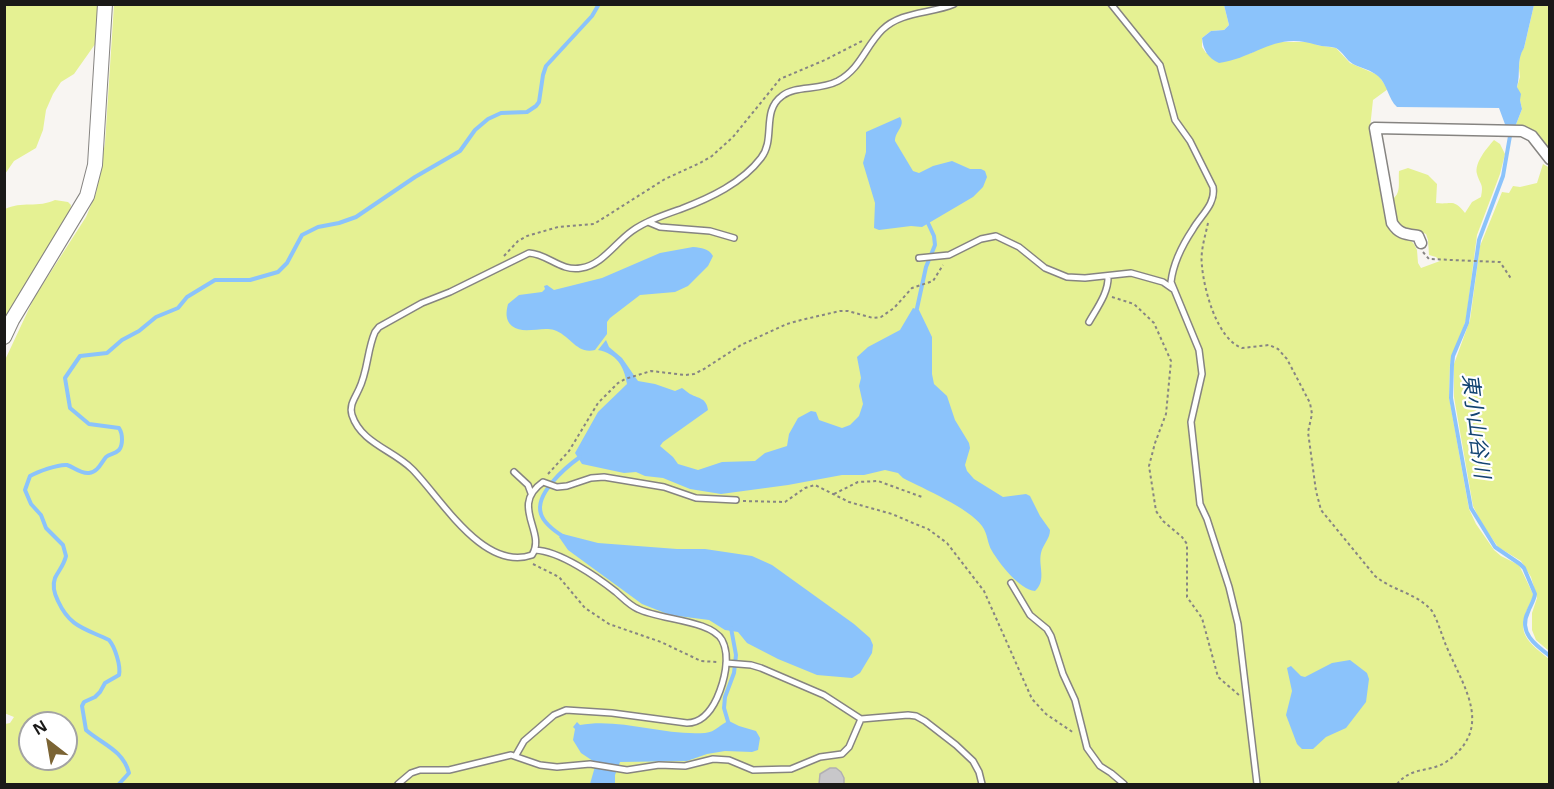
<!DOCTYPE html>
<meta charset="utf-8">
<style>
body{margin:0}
#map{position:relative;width:1554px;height:789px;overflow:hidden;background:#f8f5f2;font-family:"Open Sans",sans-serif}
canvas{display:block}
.frame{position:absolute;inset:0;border:6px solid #1a1918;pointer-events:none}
.north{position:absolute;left:18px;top:711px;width:60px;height:60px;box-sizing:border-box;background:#fff;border:2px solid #a3a3a3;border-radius:50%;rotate:329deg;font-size:16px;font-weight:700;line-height:24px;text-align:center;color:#1a1918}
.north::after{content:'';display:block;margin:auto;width:21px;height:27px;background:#7b6434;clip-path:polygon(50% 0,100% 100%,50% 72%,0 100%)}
</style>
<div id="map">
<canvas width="1554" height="789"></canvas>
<div class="frame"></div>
<div class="north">N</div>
</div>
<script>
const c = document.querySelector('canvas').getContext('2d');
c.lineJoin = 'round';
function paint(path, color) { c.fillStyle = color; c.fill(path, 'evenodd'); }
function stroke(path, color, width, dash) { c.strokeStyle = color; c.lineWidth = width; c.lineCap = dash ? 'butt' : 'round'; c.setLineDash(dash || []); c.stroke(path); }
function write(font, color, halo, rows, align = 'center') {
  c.font = font + ' "Open Sans","Noto Sans JP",sans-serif'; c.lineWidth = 4.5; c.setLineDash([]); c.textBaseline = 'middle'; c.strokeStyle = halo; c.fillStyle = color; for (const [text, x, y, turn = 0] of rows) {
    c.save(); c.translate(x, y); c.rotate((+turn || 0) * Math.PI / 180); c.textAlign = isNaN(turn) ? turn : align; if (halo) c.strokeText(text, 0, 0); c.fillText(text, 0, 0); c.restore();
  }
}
paint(new Path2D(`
 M5,5H100L98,40L74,74L61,82L53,94L46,110L43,130L36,148L14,161L5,174Z
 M114,5H1224L1229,25L1224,30L1211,31L1202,38V47L1206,53L1249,54L1262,47L1279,42H1311L1317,45L1336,48L1350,63L1378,75L1388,89L1373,100L1370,128L1387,216L1414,244L1417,250L1418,263L1421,268L1440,261L1436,257L1429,255L1428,240L1426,234C1398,222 1397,235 1391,200C1402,194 1398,183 1399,171L1408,168L1428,175L1437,184L1436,203C1452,205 1453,198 1465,213L1472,202L1481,197C1484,183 1480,185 1477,174C1474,163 1487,148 1494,140L1500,144L1505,154L1500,174L1477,235L1466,320L1450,364L1449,397L1469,509L1476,524L1494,550L1501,556L1519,565L1533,594V597C1516,630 1521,637 1549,659V784H5V724L10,723L14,717L4,713L5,360L34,298L86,217L96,193L105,143ZM30,723H66V759H30Z
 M1534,5H1549V155L1515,127L1522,109L1517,87L1520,77L1519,68L1520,53L1524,48Z
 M1543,164L1550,168L1549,651L1536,640L1532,630V613L1537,598L1531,577L1521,561L1498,547L1482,524L1473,506L1454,397V364L1470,320L1480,246L1502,192L1509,193L1513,186L1520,187L1537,183Z
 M55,200L68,202L71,205L70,213L5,325V209C21,201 39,208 55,200Z`), '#e5f193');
paint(new Path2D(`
 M1264,4L1534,5L1524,48C1516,60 1521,74 1517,87L1521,94L1520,100L1522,109L1515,127H1506L1499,108L1397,107C1388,99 1388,85 1378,76C1371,70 1361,68 1353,64C1346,60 1343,52 1336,48C1330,46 1323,47 1317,45C1275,31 1258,57 1219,63C1208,58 1203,50 1202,38L1211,31L1224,30L1229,25L1224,5C1237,5 1253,8 1264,4Z
 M900,117C906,126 895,131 895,141L913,171L919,173L933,166L952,161L970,169H981L985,171L987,177L983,187L973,197L922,227L911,226L879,230L874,228L875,203L863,163L866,152V132Z
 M693,247C702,248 708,248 713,256L708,266L688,286L675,292L640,295L610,318L607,322V334L595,350C577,355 570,335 554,330C542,326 523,335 512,326C505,320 506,312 508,304L519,295L542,292L545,289L544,286L547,285L554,290L602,278L660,253Z
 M913,308L919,310L932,337V374L934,384L947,396L955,420L969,443L970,448L965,465L967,471L974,479L1003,497L1026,494L1030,496L1040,516L1050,530C1050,539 1043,544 1041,553C1038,566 1047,580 1035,591C1020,590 999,563 992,551C987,543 988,534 982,526C969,508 924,489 903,478L898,473L885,470L864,475H842L788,485L721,494L690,489L663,478L645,476L636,472L624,473L582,464L575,453L598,412L627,384C624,366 617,354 598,350L606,340L609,347L622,358L638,381L655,384L675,391L682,388C685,390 687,392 690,394C700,399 706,398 708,410L663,442L660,446L673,457L678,464L698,470L722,462L755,461L765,453L787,446L789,434L798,418L811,411L816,412L819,420L842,428L850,425L859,416L863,404L859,386L861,378L857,357L868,347L900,330Z
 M563,534L598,543L677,549H705L752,556L772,565L854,624L870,638L873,645L872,653L860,673L852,678L817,675L778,659L747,643L738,632L725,630L709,620L670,615L642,604L568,550L559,537Z
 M1350,660L1367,673L1369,679L1366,702L1346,728L1326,737L1313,749H1302L1297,744L1286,715L1292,691L1287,668L1291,666L1301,676L1305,677L1332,663Z
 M729,721L739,726L756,731L760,738L758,750L752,752L725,751L707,754L687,761L620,762L615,775V784H590L596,763L581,753L573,740L575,729L573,727L577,722L580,725C622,718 663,736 705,733C716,732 720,724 729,721Z`), '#8bc3fb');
stroke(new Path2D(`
 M1510,136L1503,176L1479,240L1467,323L1453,356L1452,365L1451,398L1471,508L1495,547L1520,564L1524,568L1535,594C1534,601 1530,606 1528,612C1518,632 1535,645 1550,656
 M916,313L926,267L935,245L934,236L928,223
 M564,537C556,532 544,524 541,514C534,494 566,467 580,457
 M729,725L724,708L725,697L734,673L736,655L731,628
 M119,784L129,773C123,750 102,744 86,730L82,706L84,702L95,697L100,692L105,683L119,675C121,666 115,647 109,640C84,628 70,627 58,601C54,593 52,586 55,578C59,570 64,565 66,556L63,545L46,528L41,515L31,504L25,490L30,476C37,472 58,464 67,465C74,467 80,474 89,473C98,472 101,463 106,457C110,454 115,454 119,450C123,445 123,434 119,428L89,424L70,408L65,378L80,356L107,353L122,340L139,331L156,317L178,308L187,297L215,280H250L278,272L287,263L302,235L318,227L339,223L356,217L415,177L460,151L475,130L488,119L501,113L527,112L536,106L539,102L543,75L546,66L592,16L599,4`), '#8bc3fb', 4);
const building = new Path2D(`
 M830,768H836L841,772L844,778V784H819L820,774Z`);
paint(building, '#c8c7ca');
stroke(building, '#b1afb2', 1.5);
const lane = new Path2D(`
 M1111,4L1160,65L1175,120L1190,141L1213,187C1216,204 1201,215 1193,229C1183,244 1173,264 1171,282L1199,350L1202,374L1191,422L1200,504L1207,519L1229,587L1238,624L1257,784
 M648,222L660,227L710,231L734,238
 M919,258L949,255L981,239L996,236L1019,247L1045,268L1067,277L1085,278L1131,273L1163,282L1173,289
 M1089,322C1097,308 1109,292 1108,276
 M514,472L528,485L531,493
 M736,500L696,498L664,487L604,477L591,478L567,486L557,487L543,482C509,506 547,532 532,555C483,572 441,498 412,469C393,450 361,443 352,415C349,405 355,398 359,389C368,371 367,350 375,332L379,327L422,303L450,292L529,253C548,254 561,272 581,268C602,265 615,243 632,231C646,221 664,215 681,209C710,198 742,183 761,158C776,139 761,111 782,96C795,85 819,91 838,81C861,68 865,47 882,30C901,11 931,14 954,4
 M1011,583L1030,615L1047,629L1051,636L1063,674L1075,700L1087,748L1100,766L1111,773L1124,784
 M726,663L751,665L761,668L824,695L861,719L908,715L916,716L925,721L956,745L973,761L979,772L982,784
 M516,755L524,741L554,715L566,710L612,713L687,723C702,723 711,711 717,698C724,682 731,657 722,640C711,620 660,620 638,609C629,605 623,598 616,592C597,577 560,551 535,550
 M398,784L411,773L420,770H449L511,755L540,765L557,767L590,764L627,770L659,765L685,766L713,759L729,760L753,770L791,769L820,757L842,754L849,747L861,719`);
const street = new Path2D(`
 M1421,243L1418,236C1405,234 1399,234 1392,223L1375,128L1522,131L1532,136L1550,159`);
const secondary = new Path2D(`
 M4,337L12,320L87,196L95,165L105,4`);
stroke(lane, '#868481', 8);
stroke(street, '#868481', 13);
stroke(secondary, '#868481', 16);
stroke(new Path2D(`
 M1208,223C1205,237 1200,252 1202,266C1204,290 1217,339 1242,348L1269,345L1278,349L1287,359L1310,403L1312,414L1308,432L1316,491L1321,510L1375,576C1393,591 1417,593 1432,611C1439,623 1442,637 1448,650C1466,691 1493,729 1446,762C1429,773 1412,766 1397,784
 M1423,252L1429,259L1500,262L1512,280
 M504,256L518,241L527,236L558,227L594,224L665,179L700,163L712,156L733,137L780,79L825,60L862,41
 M1112,297L1134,304L1154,323L1171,361L1166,414L1155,443L1149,466L1156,511L1163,521L1182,537L1187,544V597L1202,618L1218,677L1239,695
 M548,474L569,451L598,403L618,383L625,379L651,371L685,375L694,374L704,369L741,345L787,324L801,320L840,311H848L873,318L881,317L894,308L912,288L933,281L943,265
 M834,494L858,482L878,481L922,497
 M743,501L785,502L805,488L815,485L849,502L892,514L913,523L928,529L947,543L984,591L1032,699L1046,714L1074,733
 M533,564L559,577L585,608L609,624L661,642L701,661L717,662`), '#878583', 2, [3, 3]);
stroke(lane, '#fff', 5);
stroke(street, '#fff', 10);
stroke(secondary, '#fff', 14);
write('italic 21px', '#124471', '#fff', [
 ["東小山谷川",1475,426,83]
]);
</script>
